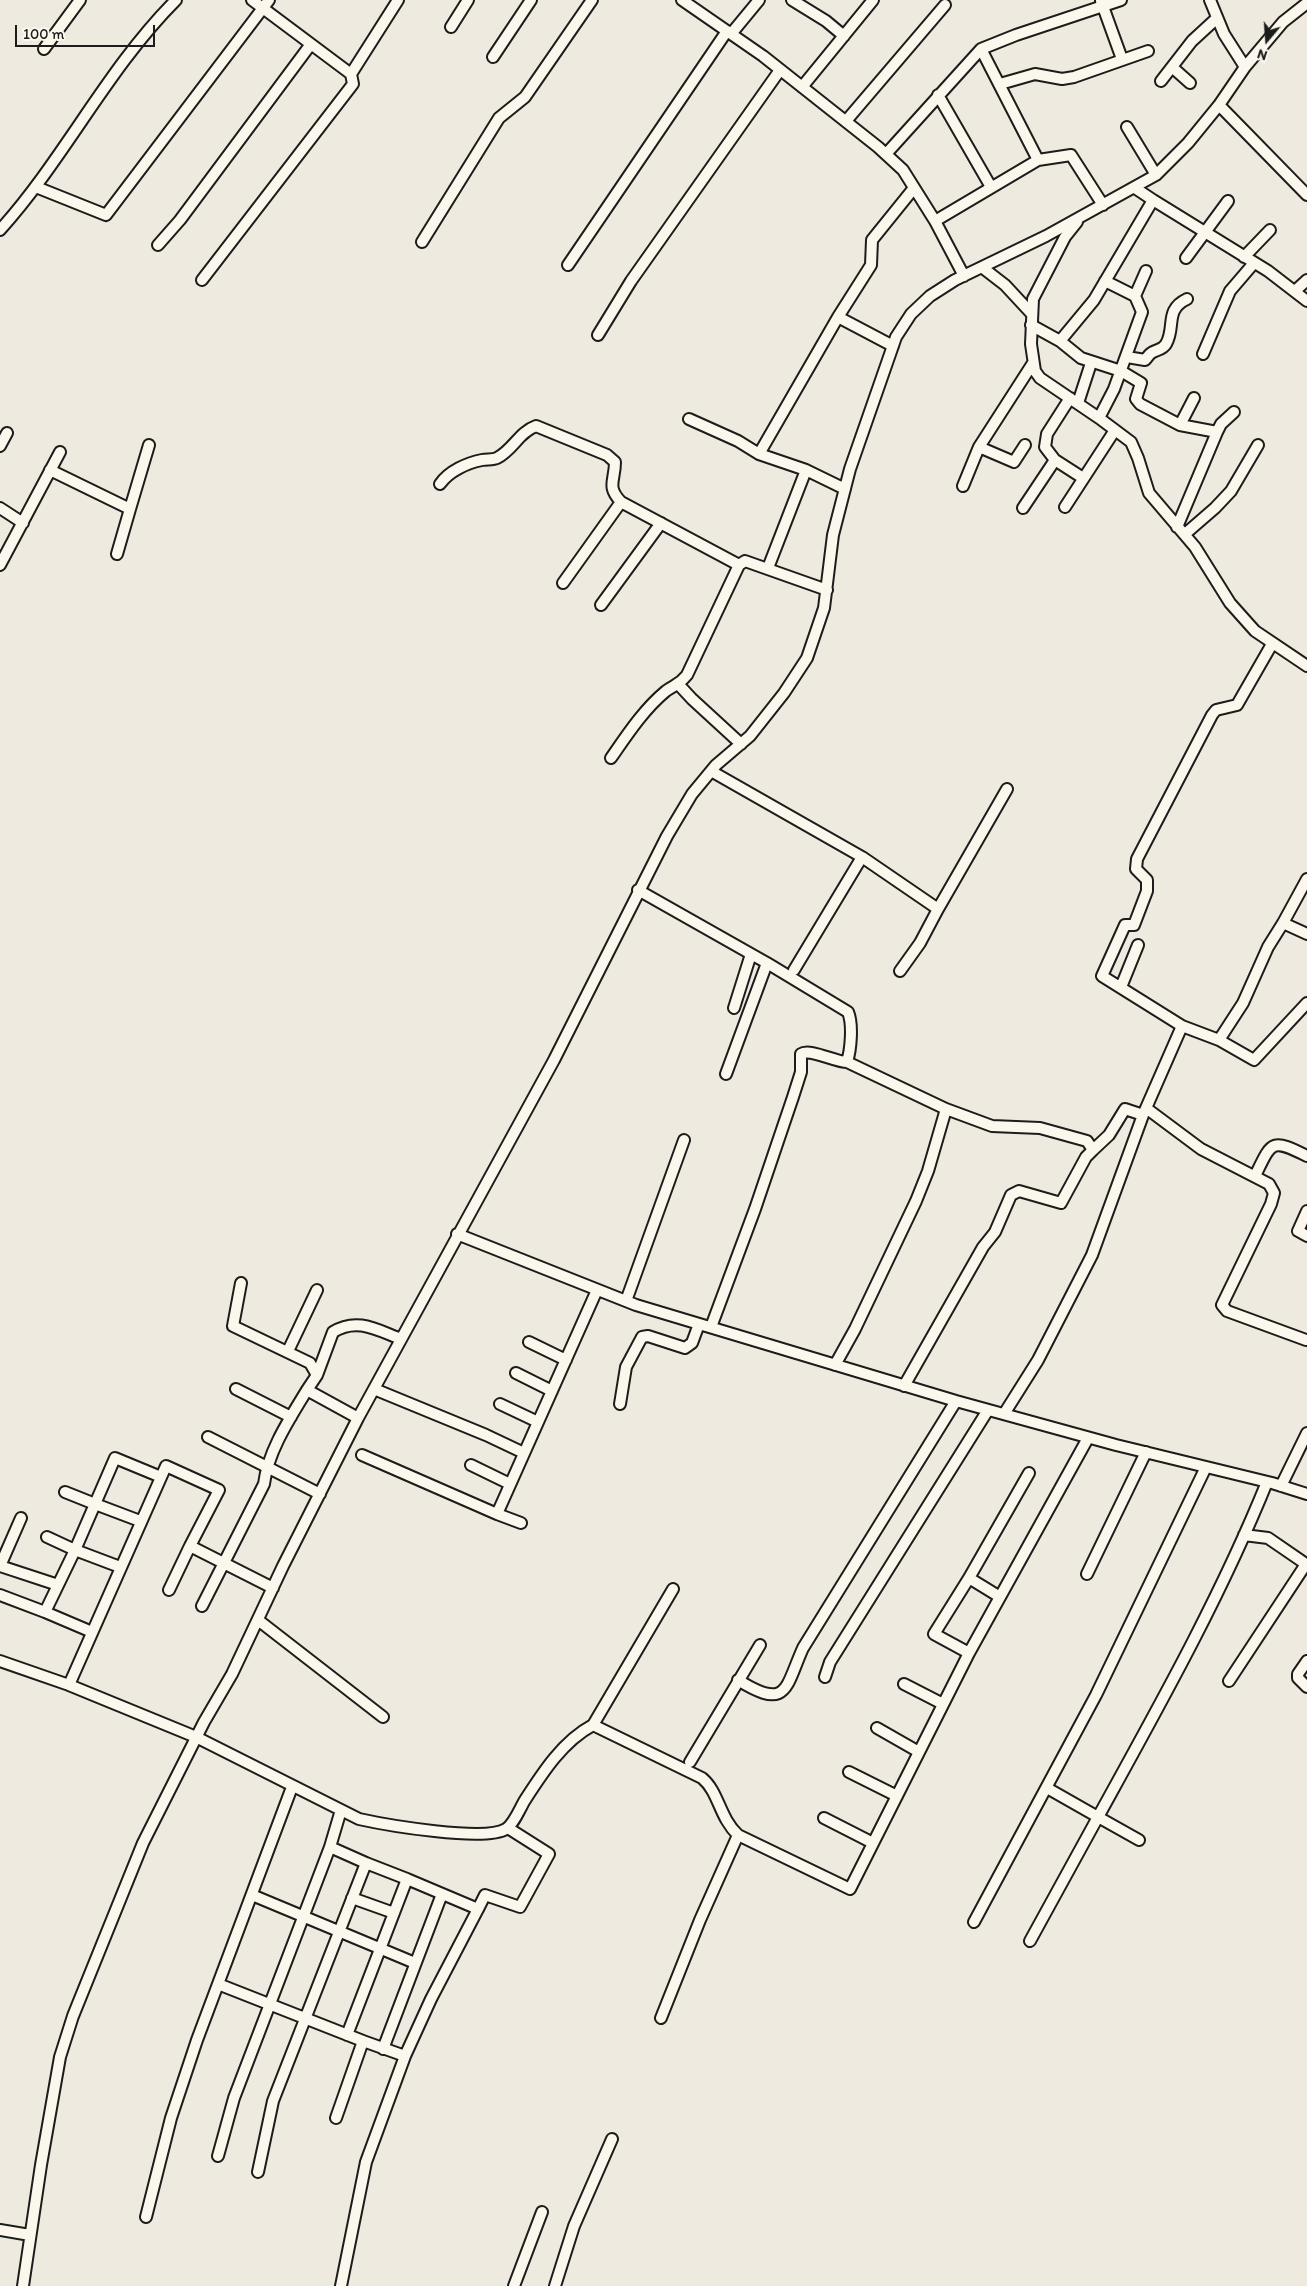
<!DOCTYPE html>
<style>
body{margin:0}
#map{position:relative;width:1307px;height:2286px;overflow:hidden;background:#eeeadf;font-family:Itim,sans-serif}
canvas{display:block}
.north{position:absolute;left:1242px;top:15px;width:50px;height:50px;-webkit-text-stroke:4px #fbf7ec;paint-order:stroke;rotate:198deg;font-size:14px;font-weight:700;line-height:20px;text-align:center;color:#1c1c1c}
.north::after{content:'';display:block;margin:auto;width:18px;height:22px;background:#1c1c1c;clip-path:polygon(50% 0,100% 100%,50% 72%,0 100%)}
.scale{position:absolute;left:15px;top:25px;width:140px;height:22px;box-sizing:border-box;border:2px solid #1c1c1c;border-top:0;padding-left:6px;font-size:15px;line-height:18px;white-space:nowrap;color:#1c1c1c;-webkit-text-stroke:4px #fbf7ec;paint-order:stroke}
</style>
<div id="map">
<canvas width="1307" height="2286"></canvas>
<div class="north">N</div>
<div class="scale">100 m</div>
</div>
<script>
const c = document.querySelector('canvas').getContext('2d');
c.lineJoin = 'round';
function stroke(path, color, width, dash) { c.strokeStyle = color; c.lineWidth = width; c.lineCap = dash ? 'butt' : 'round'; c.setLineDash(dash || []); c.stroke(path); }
const street = new Path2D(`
 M682,0L763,56L878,147L903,170L935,221
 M792,0L826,21L844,36
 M1210,0L1224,34L1245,67
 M1101,1L1122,59
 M451,27L468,0
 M731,34L759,0
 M44,49L80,0
 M493,57L531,0
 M1172,67L1190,83
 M351,74L398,0
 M1161,81L1192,41L1217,18
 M1000,84L1035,74L1062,79L1074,77L1148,51
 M802,87L873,0
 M938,95L991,187
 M1219,105L1307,195
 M846,121L945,5
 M1127,127L1156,175
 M886,154L981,49
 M36,187L106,215L269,0
 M1135,188L1153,200
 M1103,205L1071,155L1038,160L981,49L1016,35L1121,0
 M1077,222L1065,237L1033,299L1031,344L1035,371L1040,378L1099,418L1131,442L1138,458L1149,493L1195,547L1230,603L1255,631L1307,666
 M0,230C65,158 107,69 176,0
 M422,242L499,118L525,97L592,0
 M158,245L180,220L311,44
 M1244,257L1270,230
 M1186,258L1228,201
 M568,265L727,31
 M983,268L1005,285L1031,313
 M964,276L935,221L1038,160
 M202,280L353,84L351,74L252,0
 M1295,291L1307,280
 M1135,296L1146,271
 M838,317L893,346
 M1031,325L1060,341L1081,358L1121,371L1141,383L1136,399L1140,404L1180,425L1217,432L1177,527
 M598,335L631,281L780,70
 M1060,341L1094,300L1153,200L1268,271L1307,301
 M1203,354L1230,291L1254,263
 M1127,357L1145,360C1147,358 1148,356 1150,354C1155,349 1162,351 1166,344C1176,327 1164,310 1187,299
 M1070,398L1047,434L1045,447L1055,460L1083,478
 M1078,403L1091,363
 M1099,418L1114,389L1142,312L1135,296L1105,281
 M689,419L738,441L759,454L806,470L845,489
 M1180,425L1194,398
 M1217,432L1221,424L1234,412
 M0,446L7,433
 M979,447L1014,462L1025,445
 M759,454L838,317L871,265L872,240L914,188
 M50,470L130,509L149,445
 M440,484C449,471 467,463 482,460C487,459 493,460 497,458C513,450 519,432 536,426L607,455L615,462C615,481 606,486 621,502
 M963,486L979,447L1033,363
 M1065,507L1115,430
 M0,508L23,523
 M1023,508L1055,460
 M1185,534L1215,508L1231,491L1258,445
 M117,554L130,509
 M0,565L60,452
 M768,568L806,470
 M563,583L621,502L739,565
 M601,605L661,523
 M679,685L692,699L741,744
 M611,758C627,735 644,709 666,691C674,685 679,685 687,675L739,565L745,561L827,590
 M711,771L862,857L938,909L1007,789
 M1307,879L1283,923L1307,934
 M638,890L767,963L848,1012C853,1024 851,1049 847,1062L946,1109L928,1171L916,1201L855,1329L835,1365
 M1283,923L1268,947L1243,1003L1219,1040L1254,1060L1307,1003
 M794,970L862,857
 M900,971L920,943L938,909
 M1121,987L1138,945
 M734,1008L751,954
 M1182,1026L1219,1040
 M726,1074L767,963
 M1146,1108L1201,1149L1269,1184L1274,1193L1271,1204L1222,1305L1227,1311L1306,1340
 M946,1109L992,1126L1040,1128L1087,1141L1093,1150L1109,1135L1125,1109L1143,1115
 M1255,1176C1272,1141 1271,1138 1307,1156
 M1307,1211L1298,1231L1307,1236
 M457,1234L636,1305L956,1401L1116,1445L1272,1483L1307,1494
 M241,1283L233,1326L310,1363L317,1375
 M626,1301L684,1140
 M711,1327L755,1209L793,1097L801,1072V1054C810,1048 835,1062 847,1062
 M529,1342L566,1360
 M288,1351L317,1290
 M516,1373L552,1391
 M904,1386L983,1247L995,1232L1011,1195L1019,1191L1061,1203L1086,1157L1093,1150
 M236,1389L291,1417
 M374,1389L486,1435L524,1453
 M500,1404L538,1422
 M620,1404L626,1367L642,1337L648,1336L685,1348L692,1343L699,1324
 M1004,1414L1038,1360L1092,1255L1143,1115L1182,1026L1102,976L1125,925H1134L1147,891V880L1136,869L1137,859L1212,715L1216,710L1237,705L1272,644
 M358,1418L307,1390L317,1375L333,1332C357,1317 377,1330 401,1339
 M208,1437L320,1494
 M362,1455L497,1514L597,1290
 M471,1465L510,1484
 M1281,1486L1307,1433
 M65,1492L95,1504L75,1550L120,1567
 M497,1514L521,1523
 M140,1521L95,1504L115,1458L161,1477
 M190,1546L219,1490L166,1466L69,1685L196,1737L359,1819C386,1825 485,1842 506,1829C514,1824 520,1808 525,1800C543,1772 563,1741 593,1725L673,1589
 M0,1566L58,1585
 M0,1566L21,1518
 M1087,1574L1146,1452
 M969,1578L1029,1473
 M169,1590L190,1546L273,1588
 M0,1595L45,1612L75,1550L47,1537
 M202,1606L264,1484C268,1451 290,1418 307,1390
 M45,1612L92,1632
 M258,1620L383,1717
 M969,1653L934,1634L969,1578L1000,1597
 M0,1661L69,1685
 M1307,1661L1298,1674V1678L1307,1687
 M825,1677L830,1662L988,1410
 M738,1680C788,1711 785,1688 803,1648L956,1401
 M1229,1681L1306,1564L1268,1538L1244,1535
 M904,1684L943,1704
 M593,1725L702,1778C719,1792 719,1817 738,1835L700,1920L661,2018
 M877,1728L919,1752
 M690,1762L760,1645
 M849,1772L897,1796
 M824,1818L873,1843
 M738,1835L850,1889L969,1653L1088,1438
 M1139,1840L1098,1817C1158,1708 1220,1598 1267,1482
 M330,1847L341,1810
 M252,1895L415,1963
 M352,1898L394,1913
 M974,1922L1096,1695L1206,1467
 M1030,1941L1098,1817L1047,1788
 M218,1984L363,2041
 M347,2035L407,1879L478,1909L485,1895L520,1907L549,1854L508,1828
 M383,2049L442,1894
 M336,2118L363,2041L405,2056L431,1999L478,1909
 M218,2156L234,2098L330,1847L366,1863
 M258,2172L273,2101L366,1863L407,1879
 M146,2217L171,2118L197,2040L292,1787
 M0,2230L30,2235
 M23,2286L41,2165L60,2057L73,2016L143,1843L204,1722L232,1674L283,1566L358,1418L554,1060L667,836L692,794L716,765L750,736L784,693L807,658L824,608L833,535L850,469L896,337L911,314L930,296L955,280L1046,236L1156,175L1188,143L1219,105L1245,67L1283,22L1307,3
 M341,2286L366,2162L405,2056
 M514,2286L542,2212
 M555,2286L574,2226L612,2139`);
stroke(street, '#1c1c1c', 14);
stroke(street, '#fbf7ec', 10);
</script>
